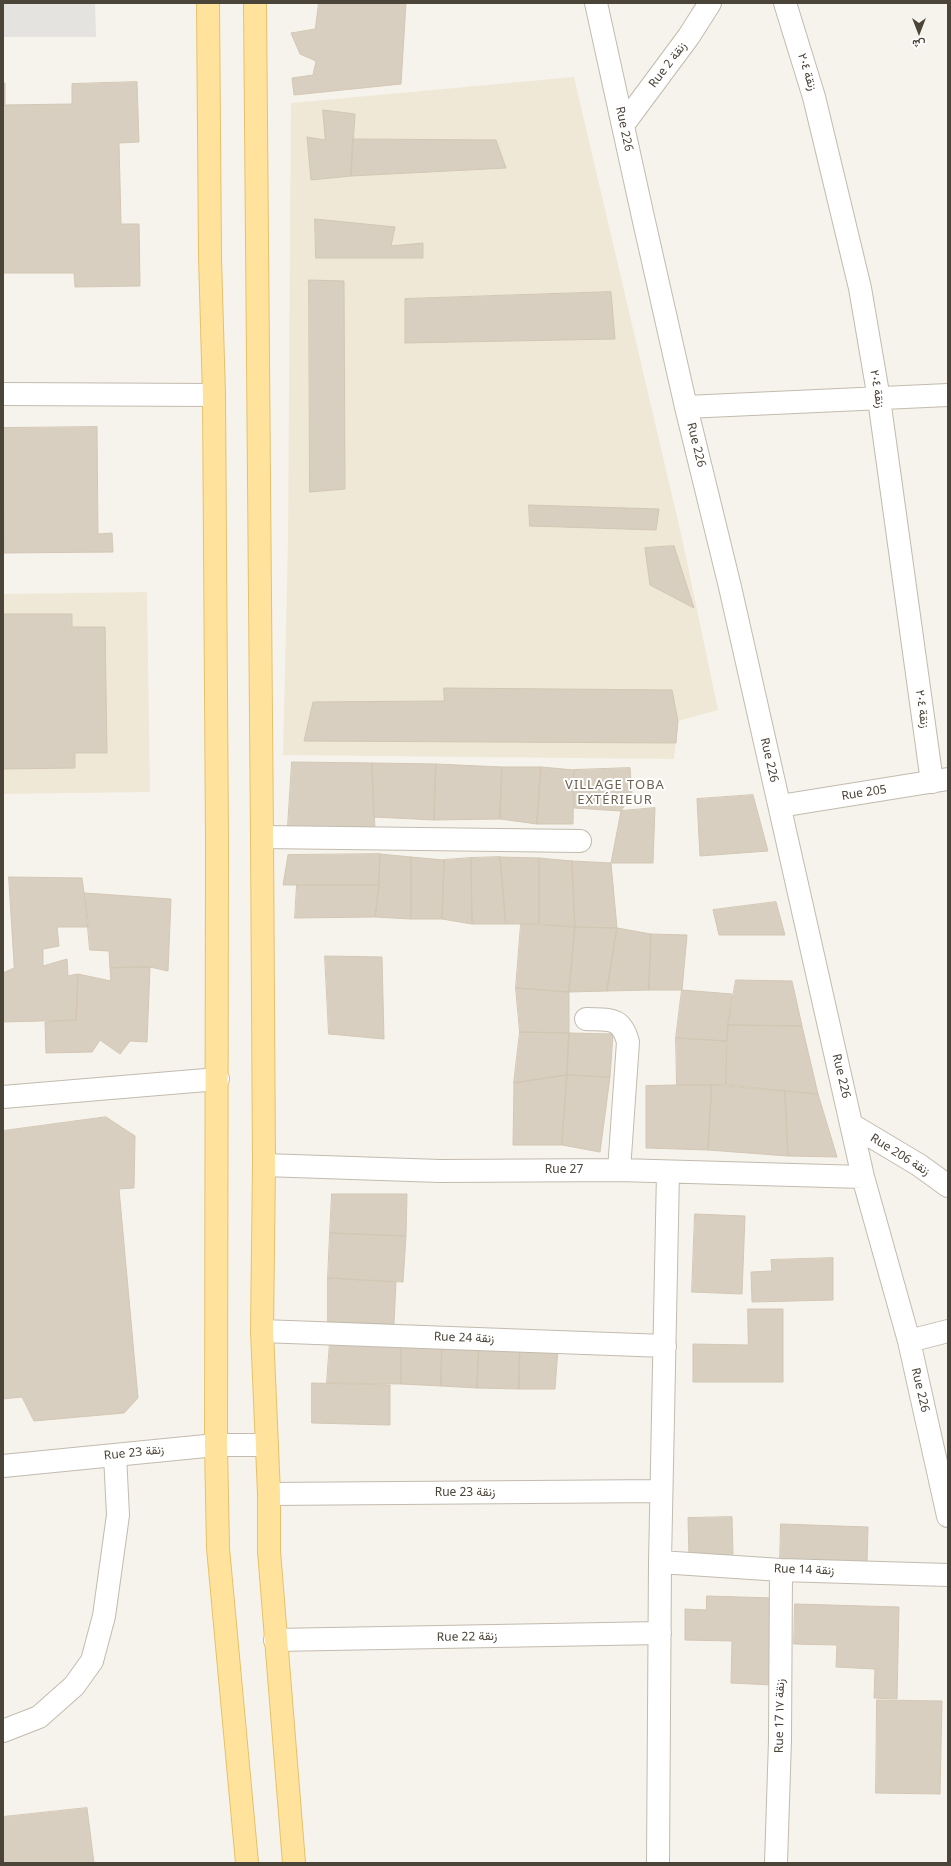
<!DOCTYPE html>
<meta charset="utf-8">
<style>
body{margin:0}
#map{position:relative;width:951px;height:1866px;overflow:hidden;background:#f6f3ec;font-family:"Noto Sans",Vazirmatn,sans-serif}
canvas{display:block}
.frame{position:absolute;inset:0;border:4px solid #4b4439;pointer-events:none}
.north{position:absolute;left:899px;top:12px;width:40px;height:40px;-webkit-text-stroke:3px #fff;paint-order:stroke;rotate:180deg;font-size:11px;font-weight:700;line-height:16px;text-align:center;color:#4b4439}
.north::after{content:'';display:block;margin:auto;width:14px;height:18px;background:#4b4439;clip-path:polygon(50% 0,100% 100%,50% 72%,0 100%)}
</style>
<div id="map">
<canvas width="951" height="1866"></canvas>
<div class="frame"></div>
<div class="north">ش</div>
</div>
<script>
const c = document.querySelector('canvas').getContext('2d');
c.lineJoin = 'round';
function paint(path, color) { c.fillStyle = color; c.fill(path, 'evenodd'); }
function stroke(path, color, width, dash) { c.strokeStyle = color; c.lineWidth = width; c.lineCap = dash ? 'butt' : 'round'; c.setLineDash(dash || []); c.stroke(path); }
function write(font, color, halo, rows, align = 'center') {
  c.font = font + ' "Noto Sans",Vazirmatn,sans-serif'; c.lineWidth = 4; c.setLineDash([]); c.textBaseline = 'middle'; c.strokeStyle = halo; c.fillStyle = color; for (const [text, x, y, turn = 0] of rows) {
    c.save(); c.translate(x, y); c.rotate((+turn || 0) * Math.PI / 180); c.textAlign = isNaN(turn) ? turn : align; if (halo) c.strokeText(text, 0, 0); c.fillText(text, 0, 0); c.restore();
  }
}
paint(new Path2D(`
 M574,77L682,538L718,710L678,721L674,759L283,755L288,540L291,103Z
 M147,592L150,792L3,794V594Z`), '#efe8d6');
paint(new Path2D(`
 M3,3H95L96,37H3Z`), '#e5e3e0');
const building = new Path2D(`
 M319,3H406L401,84L294,95L292,78L313,75L316,61L300,54L291,33L315,29Z
 M137,82L139,142L119,143L121,224H139L140,286L75,287L74,273H3V83H5V105L72,104V84Z
 M323,110L355,114L351,176L311,180L307,137L325,140Z
 M353,139L496,140L506,168L351,176Z
 M315,219L395,227L391,246L423,243V258H316Z
 M309,280L344,281L345,489L310,492Z
 M611,292L615,339L405,343V299Z
 M97,427L98,534L112,533L113,552L4,553L3,428Z
 M529,505L659,509L656,530L530,526Z
 M674,546L694,608L650,585L645,548Z
 M3,614H72V627H105L107,753H75V768L3,769Z
 M444,688L672,690L678,721L676,743L304,741L313,702L444,701Z
 M292,762L372,763L375,830L288,826Z
 M372,763L436,764L434,820L374,817Z
 M436,764L502,767L500,819L434,820Z
 M502,767H541L537,824L500,819Z
 M541,767L574,770L573,824H537Z
 M630,768L632,794L621,811L574,808V770Z
 M753,795L768,851L700,856L697,799Z
 M655,808L653,863H611L621,811Z
 M380,854L379,885H283L288,855Z
 M380,854L411,857V919L375,917L379,885Z
 M411,857L444,860L442,919H411Z
 M500,857L539,858V924H506Z
 M500,857L506,924H472L471,858Z
 M471,858L472,924L442,919L444,860Z
 M539,858L572,861L575,927L539,924Z
 M572,861L611,863L617,928L575,927Z
 M9,877L82,878L89,927H57L59,946L43,949V966L67,959L68,976L78,974L76,1020L3,1022V973L14,968Z
 M297,885H379L375,917L295,918Z
 M85,893L171,899L168,971L150,967L110,968L109,951L90,950Z
 M776,902L785,935H719L713,910Z
 M521,924L575,927L569,992L516,988Z
 M575,927L617,928L607,991L569,992Z
 M617,928L651,934L649,990L607,991Z
 M651,934L687,935L682,990H649Z
 M325,956L382,957L384,1039L329,1034Z
 M150,967L147,1042L130,1041L120,1054L100,1040L92,1052L46,1053L45,1022L76,1020L78,974L111,981L110,968Z
 M736,980L792,981L802,1026L728,1025Z
 M516,988L569,992V1033L520,1032Z
 M682,990L732,994L727,1041L676,1038Z
 M728,1025L802,1026L818,1094L726,1085Z
 M520,1032L569,1033L567,1075L514,1083Z
 M569,1033L613,1034L610,1077L567,1075Z
 M676,1038L727,1041L726,1085H677Z
 M567,1075L562,1145H513L514,1083Z
 M567,1075L610,1077L600,1152L562,1145Z
 M677,1085H712L708,1150L646,1148V1086Z
 M712,1085L785,1091L788,1156L708,1150Z
 M785,1091L818,1094L837,1157L788,1156Z
 M106,1117L135,1136L134,1188L119,1189L138,1398L124,1413L34,1421L22,1397L3,1399V1131Z
 M332,1194H407L406,1236L330,1233Z
 M695,1214L745,1216L742,1294L692,1292Z
 M330,1233L406,1236L403,1282L328,1278Z
 M833,1258V1300L752,1302L751,1272L772,1271L771,1260Z
 M328,1278L396,1282L394,1324L328,1322Z
 M748,1309H783V1382H693V1344L748,1345Z
 M330,1341L401,1342V1384L327,1383Z
 M401,1342L442,1344L441,1386L401,1384Z
 M442,1344L479,1346L477,1388L441,1386Z
 M479,1346L520,1348L519,1389L477,1388Z
 M520,1348H558L555,1389H519Z
 M312,1383L390,1385V1425L312,1423Z
 M732,1517L733,1554L689,1556L688,1518Z
 M781,1524L868,1527L867,1563L780,1560Z
 M707,1596L774,1598L772,1685L731,1683L732,1641L685,1640V1609L706,1610Z
 M795,1604L899,1607L897,1699L874,1698L875,1669L836,1667L837,1645L794,1644Z
 M877,1700L942,1701L940,1794L876,1793Z
 M87,1808L94,1863H3V1817Z`);
paint(building, '#d8cfc1');
stroke(building, '#d3c7b4', 1);
const minor = new Path2D(`
 M596,3L643,217L686,407L730,587L863,1177L909,1341L948,1516
 M785,3L814,97L860,288L879,399L932,782
 M623,125L689,36L710,3
 M3,394L214,395
 M686,407L948,395
 M780,806L948,779
 M262,837L580,841
 M586,1019C609,1020 621,1016 628,1042L619,1170
 M3,1097L218,1079
 M852,1125L919,1165L948,1186
 M264,1165L440,1171L619,1170L863,1177
 M262,1331L665,1346
 M909,1341L948,1331
 M3,1466L216,1445H265
 M269,1494L661,1491
 M660,1562L781,1570L948,1575
 M275,1640L660,1633
 M3,1731L39,1717L74,1686L92,1661L104,1616L118,1515L115,1455
 M658,1863L660,1562L668,1172
 M776,1863L780,1740L781,1570`);
const major = new Path2D(`
 M208,3L210,257L214,395L217,842L216,1445L218,1548L247,1863
 M255,3L262,837L264,1165L262,1331L269,1494V1551L294,1863`);
stroke(minor, '#c2bbae', 24);
stroke(major, '#e6c16a', 24);
stroke(minor, '#fff', 22);
stroke(major, '#ffe39c', 22);
write('12px', '#4b4439', '#fff', [
 ["Rue 2 زنقة",668,65,-53],
 ["زنقة ٢٠٤",807,72,73],
 ["Rue 226",624,129,78],
 ["زنقة ٢٠٤",877,389,81],
 ["Rue 226",696,445,76],
 ["زنقة ٢٠٤",922,709,82],
 ["Rue 226",769,760,77],
 ["Rue 205",864,793,-9],
 ["Rue 226",841,1076,77],
 ["Rue 206 زنقة",900,1155,32],
 ["Rue 27",564,1170],
 ["Rue 24 زنقة",464,1338,2],
 ["Rue 226",920,1390,77],
 ["Rue 23 زنقة",134,1453,-6],
 ["Rue 23 زنقة",465,1493],
 ["Rue 14 زنقة",804,1570,2],
 ["Rue 22 زنقة",467,1637,-1],
 ["Rue 17 زنقة ١٧",780,1716,-89]
]);
c.letterSpacing = '1px';
write('13px', '#6e6250', '#fff', [
 ["VILLAGE TOBA",615,785],
 ["EXTÉRIEUR",615,800]
]);
c.letterSpacing = '0px';
</script>
